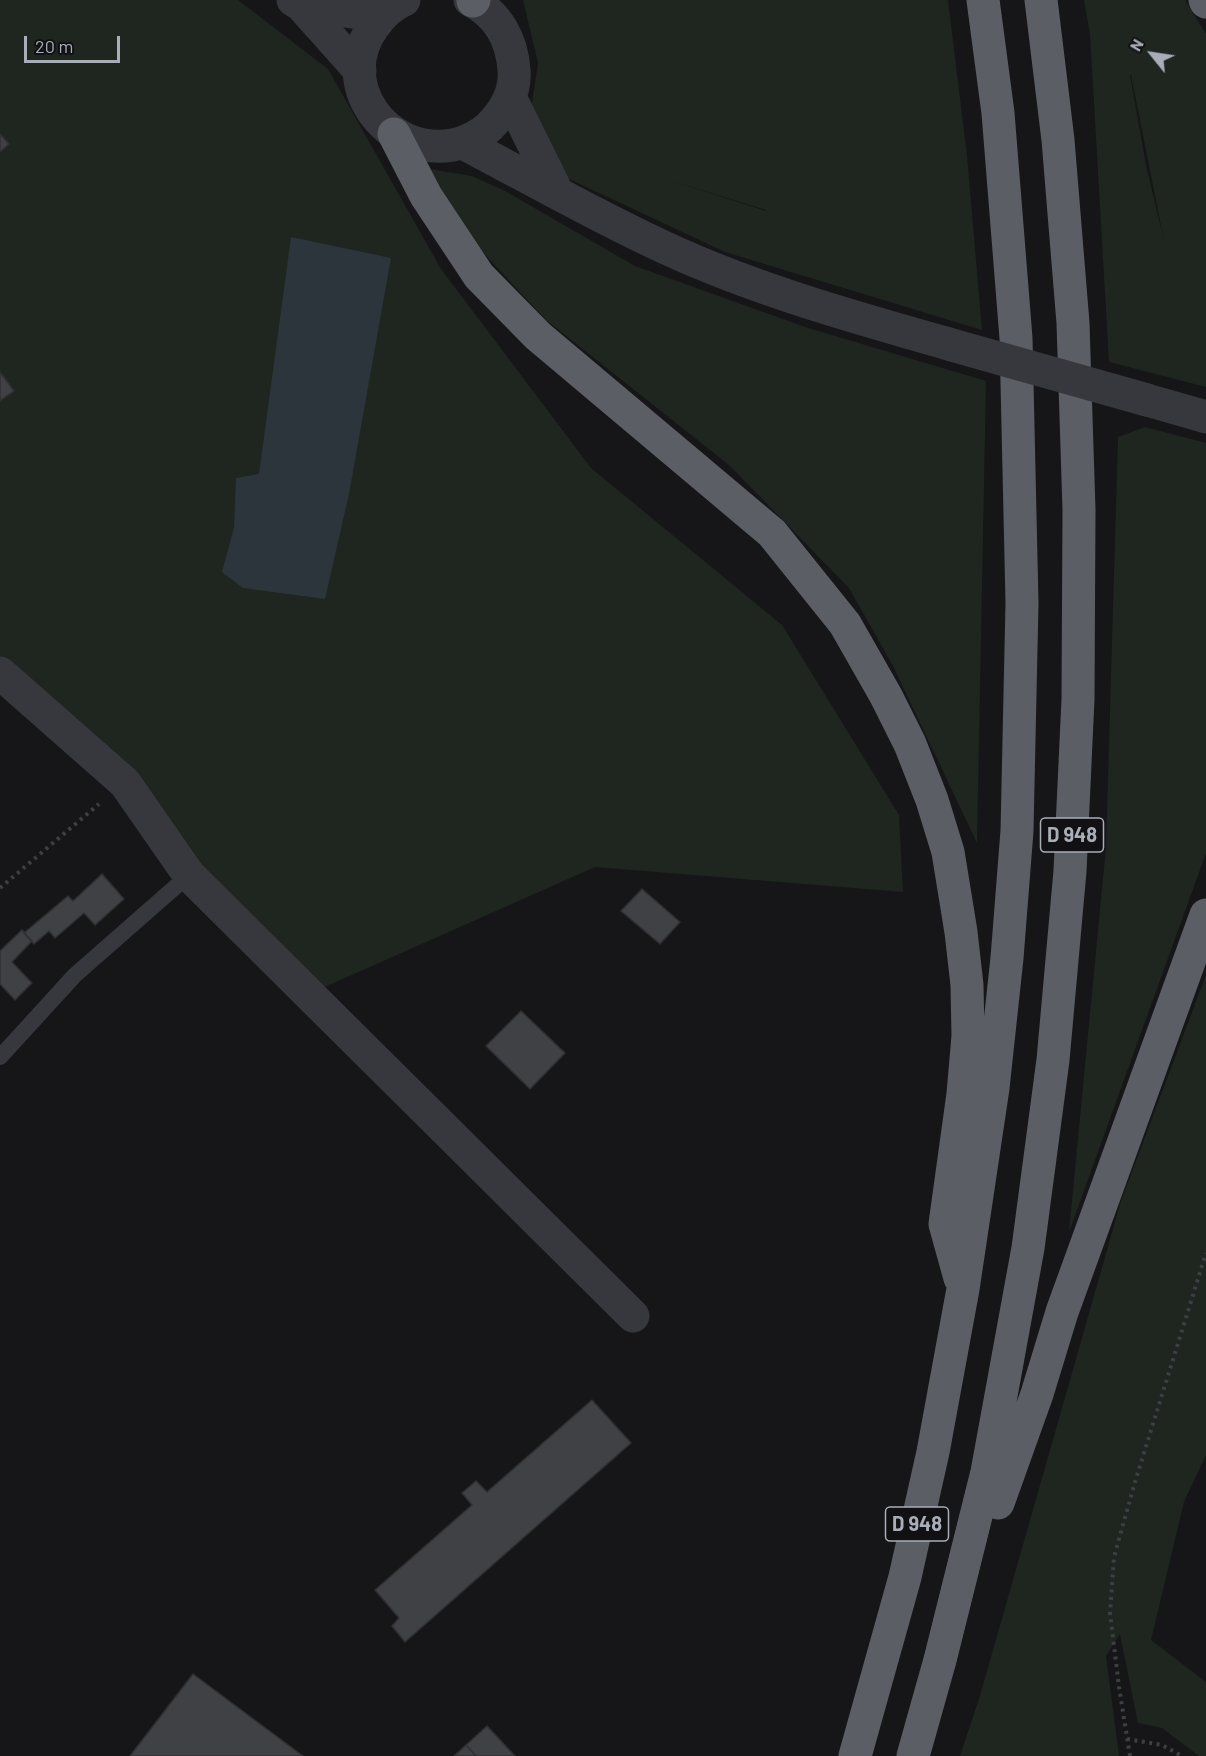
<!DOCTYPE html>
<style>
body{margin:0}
#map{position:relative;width:1206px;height:1756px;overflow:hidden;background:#161618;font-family:Barlow,sans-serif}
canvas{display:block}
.north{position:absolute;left:1122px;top:24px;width:60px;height:60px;-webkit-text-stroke:4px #111113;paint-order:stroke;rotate:300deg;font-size:16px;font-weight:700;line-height:24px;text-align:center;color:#a8adb8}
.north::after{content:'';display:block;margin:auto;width:21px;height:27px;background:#a8adb8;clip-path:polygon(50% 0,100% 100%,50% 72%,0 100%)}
.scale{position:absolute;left:24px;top:36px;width:96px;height:27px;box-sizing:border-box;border:3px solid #a8adb8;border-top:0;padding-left:8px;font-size:18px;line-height:21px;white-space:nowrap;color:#a8adb8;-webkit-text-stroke:4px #111113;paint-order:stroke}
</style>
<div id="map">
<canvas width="1206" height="1756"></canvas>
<div class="north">N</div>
<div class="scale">20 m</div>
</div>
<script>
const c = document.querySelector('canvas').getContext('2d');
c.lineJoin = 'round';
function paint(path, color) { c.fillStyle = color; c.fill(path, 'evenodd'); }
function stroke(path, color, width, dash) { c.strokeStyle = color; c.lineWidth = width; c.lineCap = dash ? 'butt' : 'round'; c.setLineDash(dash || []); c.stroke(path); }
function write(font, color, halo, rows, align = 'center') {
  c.font = font + ' Barlow,sans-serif'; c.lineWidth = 4.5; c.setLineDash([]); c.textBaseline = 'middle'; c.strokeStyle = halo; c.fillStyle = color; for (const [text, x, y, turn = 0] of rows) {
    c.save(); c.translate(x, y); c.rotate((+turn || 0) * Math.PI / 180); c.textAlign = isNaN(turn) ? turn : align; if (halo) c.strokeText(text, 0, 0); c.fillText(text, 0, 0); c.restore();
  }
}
paint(new Path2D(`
 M0,0H238L328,69L441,269L591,468L782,625L899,815L903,892L595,867L309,994L0,676Z
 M523,0H948L967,156L982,330L725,252L567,178L531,109L538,63ZM666,179L766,210V211Z
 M1084,0H1185L1206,34V387L1109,362L1090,34ZM1130,75H1131L1164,241L1146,165Z
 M430,169L472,176L505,191L635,266L805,327L986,381L977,843L893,666L849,588L729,465L546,320L450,217Z
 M1145,427L1206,443V853L1069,1232L1106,847L1118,437Z
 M1206,975V1455L1184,1502L1151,1640L1206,1682V1756H1199L1162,1728L1138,1723L1120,1634L1106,1656L1119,1756H960L979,1699L1121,1201Z`), '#1e261f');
paint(new Path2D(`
 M291,237L391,258L349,494L325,599L243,588L222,572L234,528L236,478L259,474Z`), '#2c353c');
const building = new Path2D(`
 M0,134L9,144L0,152Z
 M0,372L14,391L0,401Z
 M102,874L124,899L95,925L84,913L55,938L49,931L34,944L24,933L68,896L73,901Z
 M642,889L680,922L660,944L621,911Z
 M22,930L32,941L12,962L32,983L15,1000L0,984V951Z
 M521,1011L565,1053L530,1089L486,1046Z
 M592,1400L631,1443L405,1642L392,1626L399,1618L375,1590L472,1505L462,1493L476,1481L487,1492Z
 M193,1674L303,1756H130Z
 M487,1726L515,1756H476L466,1745Z
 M466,1745L476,1756H454Z`);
paint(building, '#404145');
stroke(building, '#303034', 1.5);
stroke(new Path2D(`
 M0,888L99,804
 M1127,1739L1162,1745L1182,1756
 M1130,1756L1119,1687L1110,1613L1114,1557L1135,1482L1206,1253`), '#3d3f44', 4, [3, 4.5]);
stroke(new Path2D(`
 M0,1057L75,975L189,875`), '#37383d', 16);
stroke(new Path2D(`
 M0,673L125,783L189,875L633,1316`), '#37383d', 33);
stroke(new Path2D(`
 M293,0L301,5L360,71
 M404,0C392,5 381,16 374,26C332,83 386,157 453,145C466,142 479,136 489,127C504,112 516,92 514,70C512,40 498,14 470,0
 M301,5L381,16
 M510,97L557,192
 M463,143C532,179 599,218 670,250C760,291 857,318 952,345
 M1147,400L1206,417`), '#37383d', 33);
stroke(new Path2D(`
 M1205,0L1206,2
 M473,1L474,0
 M394,134L426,196L479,276L538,336L772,533L845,624L886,696L910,744L932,800L948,852L961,932L967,985L968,1036L963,1094L945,1224L960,1278
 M998,1503L1037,1394L1062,1312L1206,915
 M855,1756L905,1577L933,1452L963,1289L993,1088L1007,958L1017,831L1022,603L1016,338L998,113L983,0
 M913,1756L940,1660L987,1472L1028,1248L1053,1060L1070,871L1078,699L1079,510L1073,323L1058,140L1041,0`), '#5b5e65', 33);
stroke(new Path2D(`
 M952,345L1147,400`), '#37383d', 33);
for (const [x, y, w] of [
 [1072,835,63],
 [917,1524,63]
]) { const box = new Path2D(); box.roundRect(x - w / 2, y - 17, w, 34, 4.5); c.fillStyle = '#111113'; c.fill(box); stroke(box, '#a8adb8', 1.5); }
write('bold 20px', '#a8adb8', null, [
 ["D 948",1072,835],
 ["D 948",917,1524]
]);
</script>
